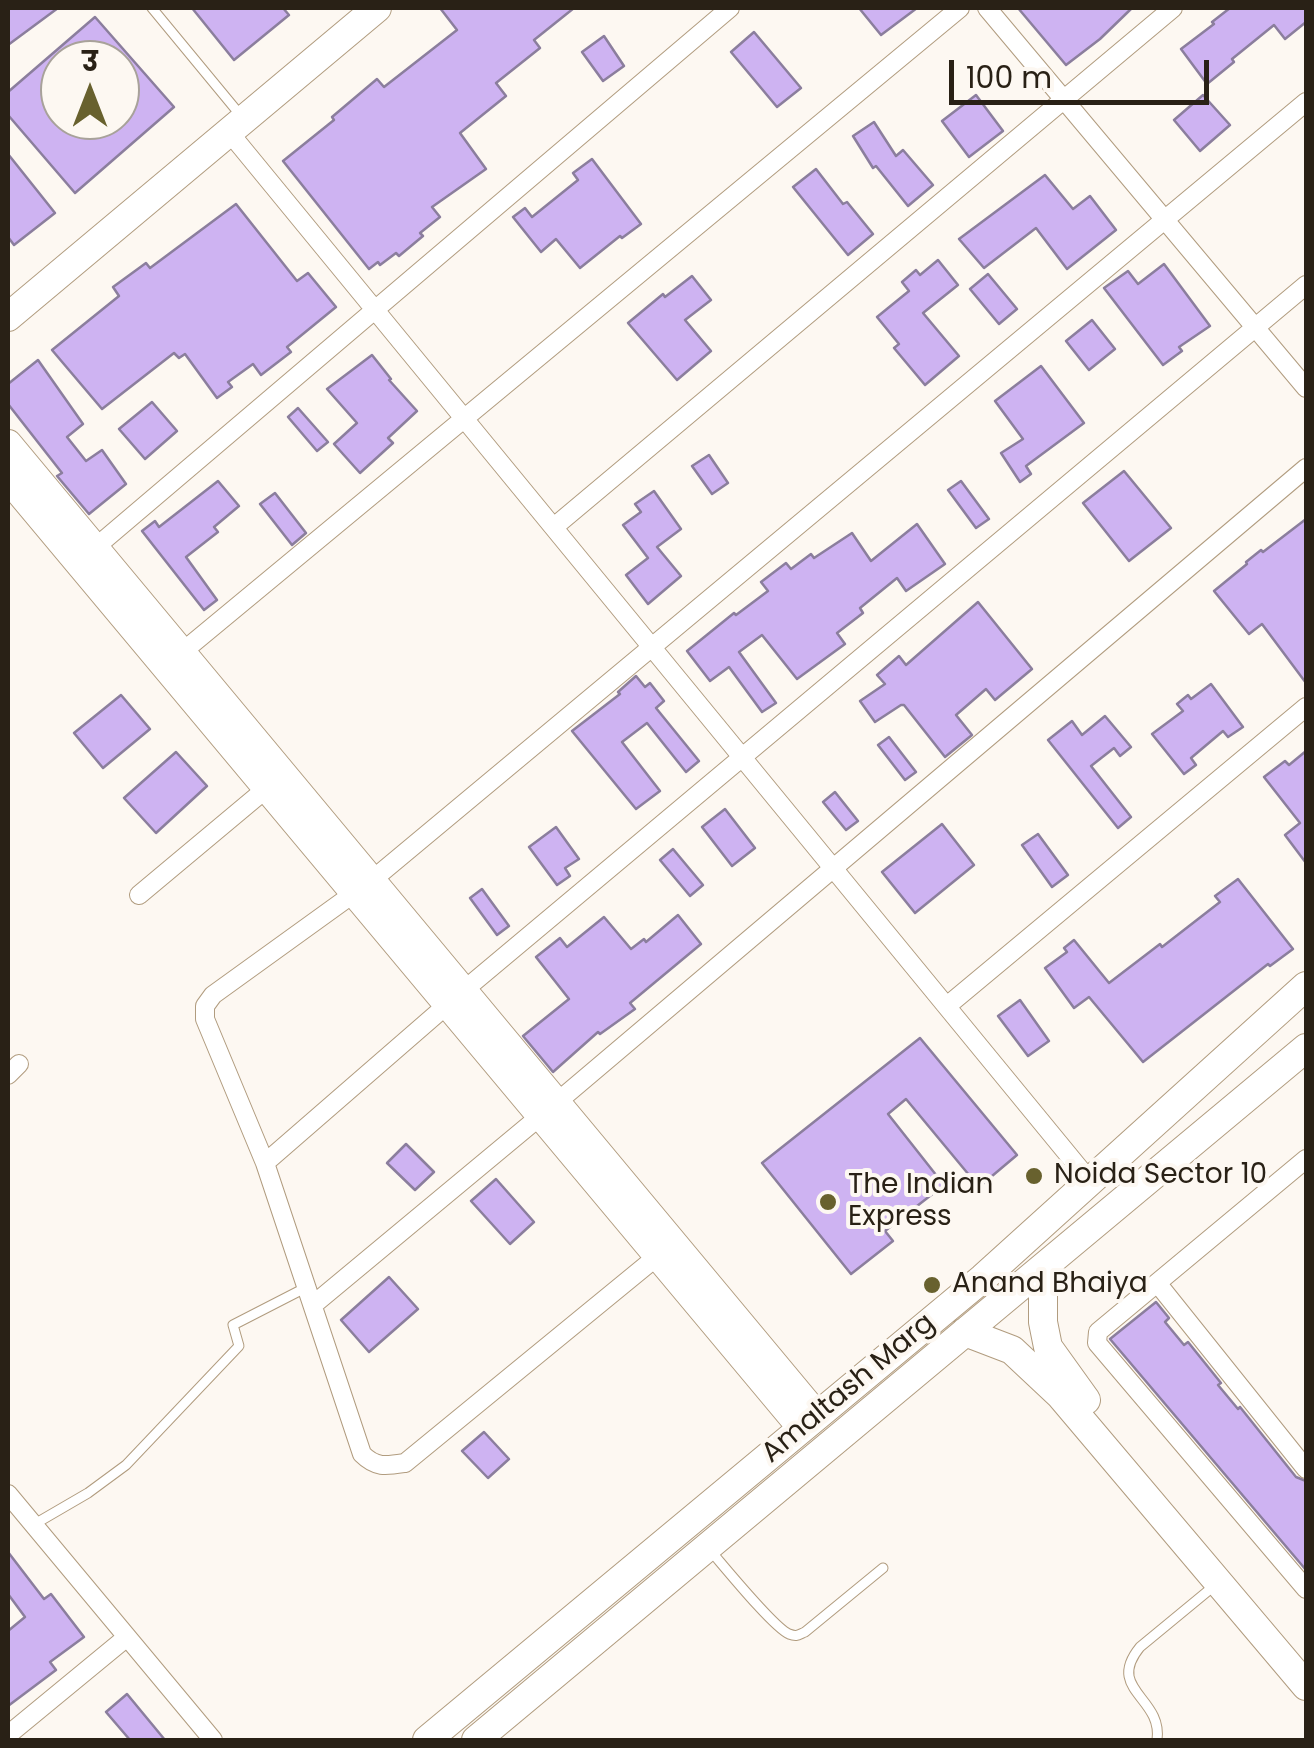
<!DOCTYPE html>
<meta charset="utf-8">
<style>
body{margin:0}
#map{position:relative;width:1314px;height:1748px;overflow:hidden;background:#fdf8f2;font-family:Poppins,"Noto Sans Devanagari",sans-serif}
canvas{display:block}
.frame{position:absolute;inset:0;border:10px solid #292116;pointer-events:none}
.north{position:absolute;left:40px;top:40px;width:100px;height:100px;box-sizing:border-box;background:#fdf8f2;border:2px solid #a8a29a;border-radius:50%;rotate:0deg;font-size:28px;font-weight:700;line-height:40px;text-align:center;color:#292116}
.north::after{content:'';display:block;margin:auto;width:35px;height:45px;background:#68612e;clip-path:polygon(50% 0,100% 100%,50% 72%,0 100%)}
.scale{position:absolute;left:949px;top:60px;width:260px;height:45px;box-sizing:border-box;border:5px solid #292116;border-top:0;padding-left:12px;font-size:30px;line-height:35px;white-space:nowrap;color:#292116;-webkit-text-stroke:8px #fdf8f2;paint-order:stroke}
</style>
<div id="map">
<canvas width="1314" height="1748"></canvas>
<div class="frame"></div>
<div class="north">उ</div>
<div class="scale">100 m</div>
</div>
<script>
const c = document.querySelector('canvas').getContext('2d');
c.lineJoin = 'round';
function paint(path, color) { c.fillStyle = color; c.fill(path, 'evenodd'); }
function stroke(path, color, width, dash) { c.strokeStyle = color; c.lineWidth = width; c.lineCap = dash ? 'butt' : 'round'; c.setLineDash(dash || []); c.stroke(path); }
function write(font, color, halo, rows, align = 'center') {
  c.font = font + ' Poppins,sans-serif'; c.lineWidth = 8; c.setLineDash([]); c.textBaseline = 'middle'; c.strokeStyle = halo; c.fillStyle = color; for (const [text, x, y, turn = 0] of rows) {
    c.save(); c.translate(x, y); c.rotate((+turn || 0) * Math.PI / 180); c.textAlign = isNaN(turn) ? turn : align; if (halo) c.strokeText(text, 0, 0); c.fillText(text, 0, 0); c.restore();
  }
}
const building = new Path2D(`
 M8,8H58L8,45Z
 M192,8H283L289,15L234,60Z
 M440,8H574L534,40L540,48L496,83L506,96L460,133L486,169L432,207L440,217L420,233L423,236L399,256L396,253L380,265L378,262L369,269L283,161L334,120L332,117L377,79L384,87L457,30Z
 M859,8H917L881,35Z
 M1018,8H1132L1100,39L1066,65Z
 M1230,8H1306V22L1285,39L1274,25L1232,59L1234,62L1207,84L1181,49L1214,24L1212,22Z
 M95,17L174,107L75,193L8,115V92ZM60,60H120V120H60Z
 M754,32L801,88L777,107L731,52Z
 M604,36L624,66L603,81L582,52Z
 M976,95L1003,131L969,157L942,121Z
 M1203,95L1230,125L1200,151L1174,120Z
 M874,122L896,156L903,150L933,185L908,206L876,166L873,168L853,136Z
 M8,154L55,213L14,245L8,237Z
 M592,159L641,224L622,238L620,236L580,268L556,239L541,252L513,217L525,208L532,217L578,180L573,173Z
 M816,169L843,204L847,202L873,234L848,255L793,187Z
 M1045,175L1073,209L1090,196L1116,230L1067,269L1036,228L984,268L959,239Z
 M236,204L297,281L308,273L336,307L287,347L291,352L261,375L253,364L228,382L232,387L217,398L185,354L179,358L174,353L102,409L52,350L119,296L113,287L146,263L150,268Z
 M938,260L958,285L923,313L959,356L925,385L894,348L899,344L877,317L909,291L902,282L916,270L920,275Z
 M1164,264L1210,326L1179,347L1182,351L1163,365L1104,288L1128,271L1138,284Z
 M988,274L1017,309L999,324L970,289Z
 M692,276L711,300L685,320L711,351L677,380L628,323L663,294L665,297Z
 M1092,320L1115,349L1089,370L1066,341Z
 M372,355L391,379L389,380L417,411L388,438L393,443L360,473L334,444L357,423L327,389Z
 M38,360L83,424L67,437L86,461L102,450L126,484L89,514L57,476L62,473L8,404V384Z
 M1041,366L1084,423L1026,466L1031,474L1020,482L1001,453L1023,439L995,401Z
 M152,402L177,431L145,459L119,429Z
 M298,408L328,442L317,451L288,417Z
 M709,455L728,483L712,494L692,466Z
 M1124,471L1171,528L1129,561L1083,503Z
 M218,481L239,506L214,527L218,532L186,557L217,600L204,610L142,531L155,521L159,527Z
 M961,481L989,519L976,528L948,490Z
 M654,491L681,529L657,547L681,576L648,604L626,575L648,558L623,525L641,512L635,504Z
 M275,493L306,533L292,545L260,504Z
 M1306,519V683L1262,624L1249,634L1214,591L1247,564L1246,562L1261,550L1263,552Z
 M917,524L945,564L906,591L897,578L860,608L863,613L837,633L845,644L834,652L797,679L762,635L739,652L776,703L762,712L729,667L710,681L687,651L734,613L736,615L768,591L761,582L786,563L791,569L811,554L814,558L852,533L871,561Z
 M978,602L1032,669L995,700L986,689L956,715L972,735L945,757L904,705H901L875,722L860,701L885,684L877,675L899,656L906,665Z
 M636,676L645,687L650,683L664,701L656,708L699,761L686,772L647,723L622,742L660,791L636,809L572,731L620,694L618,692Z
 M1211,684L1243,727L1228,737L1223,731L1191,758L1196,765L1184,774L1152,734L1183,711L1177,704L1188,695L1191,699Z
 M121,695L150,729L103,768L74,733Z
 M1105,716L1131,747L1120,756L1114,748L1091,766L1131,817L1118,828L1048,740L1072,721L1082,735Z
 M889,737L916,772L905,780L878,745Z
 M1306,751V863L1285,835L1300,823L1264,777L1285,761L1289,765Z
 M176,752L207,786L156,833L124,798Z
 M835,792L858,821L846,830L823,802Z
 M725,809L755,848L732,866L702,827Z
 M942,824L974,865L915,913L882,872Z
 M556,827L579,859L565,868L570,876L557,885L529,847Z
 M1038,834L1068,875L1052,887L1022,845Z
 M673,849L703,885L690,896L660,860Z
 M1238,879L1293,949L1270,966L1268,964L1143,1062L1089,997L1074,1008L1045,968L1067,952L1064,948L1074,940L1109,983L1160,944L1162,947L1220,902L1215,896Z
 M482,889L509,926L497,935L470,898Z
 M678,915L701,944L630,1003L635,1009L600,1034L598,1032L553,1072L523,1036L569,999L536,957L560,938L567,947L604,917L631,949L644,939L646,942Z
 M1020,1000L1049,1041L1028,1056L998,1016Z
 M920,1038L1017,1155L979,1187L906,1099L888,1114L944,1185L885,1231L893,1241L851,1274L762,1163Z
 M406,1144L434,1172L415,1190L387,1163Z
 M496,1179L534,1222L510,1244L471,1201Z
 M389,1277L418,1309L369,1352L341,1320Z
 M1156,1302L1169,1318L1165,1322L1184,1345L1188,1342L1221,1383L1218,1385L1238,1409L1240,1407L1296,1477L1306,1481V1570L1110,1339Z
 M484,1432L509,1459L488,1478L462,1451Z
 M8,1552L44,1599L51,1594L84,1637L50,1662L56,1670L8,1706V1631L25,1617L8,1594Z
 M127,1694L165,1740H130L106,1712Z`);
paint(building, '#ceb3f2');
stroke(building, '#8b7e9d', 2.5);
const lane = new Path2D(`
 M152,8L242,117
 M33,1525L88,1493L126,1465L239,1346L233,1325L307,1287
 M709,1549C723,1565 773,1627 789,1634C797,1637 798,1635 805,1632L883,1568
 M1157,1740C1163,1697 1105,1690 1140,1647L1214,1586`);
const street = new Path2D(`
 M987,8L1306,388
 M229,132L1089,1180
 M554,527L1173,8
 M90,552L730,8
 M175,658L960,8
 M139,895L273,783
 M947,1006L1306,707
 M8,1075L19,1064
 M1306,1159L1098,1332L1097,1343L1306,1589
 M265,1163L463,991L1306,285
 M665,1250L405,1463C386,1466 376,1468 362,1454L265,1163L205,1019V1006L213,995L371,881L1306,102
 M1158,1284L1306,1469
 M313,1305L556,1103L1306,468
 M8,1494L213,1740
 M8,1735L127,1637`);
const secondary = new Path2D(`
 M8,317L377,8
 M8,444L817,1416
 M8,478L802,1428
 M1043,1269V1322L1048,1347L1086,1400
 M965,1332L1012,1350L1060,1395L1306,1686
 M427,1740L983,1278L1306,986
 M476,1740L1306,1048`);
stroke(lane, '#b19c7f', 11);
stroke(street, '#b19c7f', 20);
stroke(secondary, '#b19c7f', 30);
stroke(lane, '#fff', 9);
stroke(street, '#fff', 18);
stroke(secondary, '#fff', 28);
for (const [x, y, r, color] of [
 [1034,1176,10,"#68612e"],
 [828,1202,10,"#68612e"],
 [932,1285,10,"#68612e"]
]) { const dot = new Path2D(); dot.arc(x, y, r, 0, 2 * Math.PI); c.fillStyle = color; c.fill(dot); stroke(dot, '#fdf8f2', 4); }
write('28px', '#292116', '#fdf8f2', [
 ["Noida Sector 10",1054,1176],
 ["The Indian",848,1186],
 ["Express",848,1218],
 ["Anand Bhaiya",952,1285]
], 'left');
write('28px', '#292116', '#fdf8f2', [
 ["Amaltash Marg",849,1389,-40]
]);
</script>
